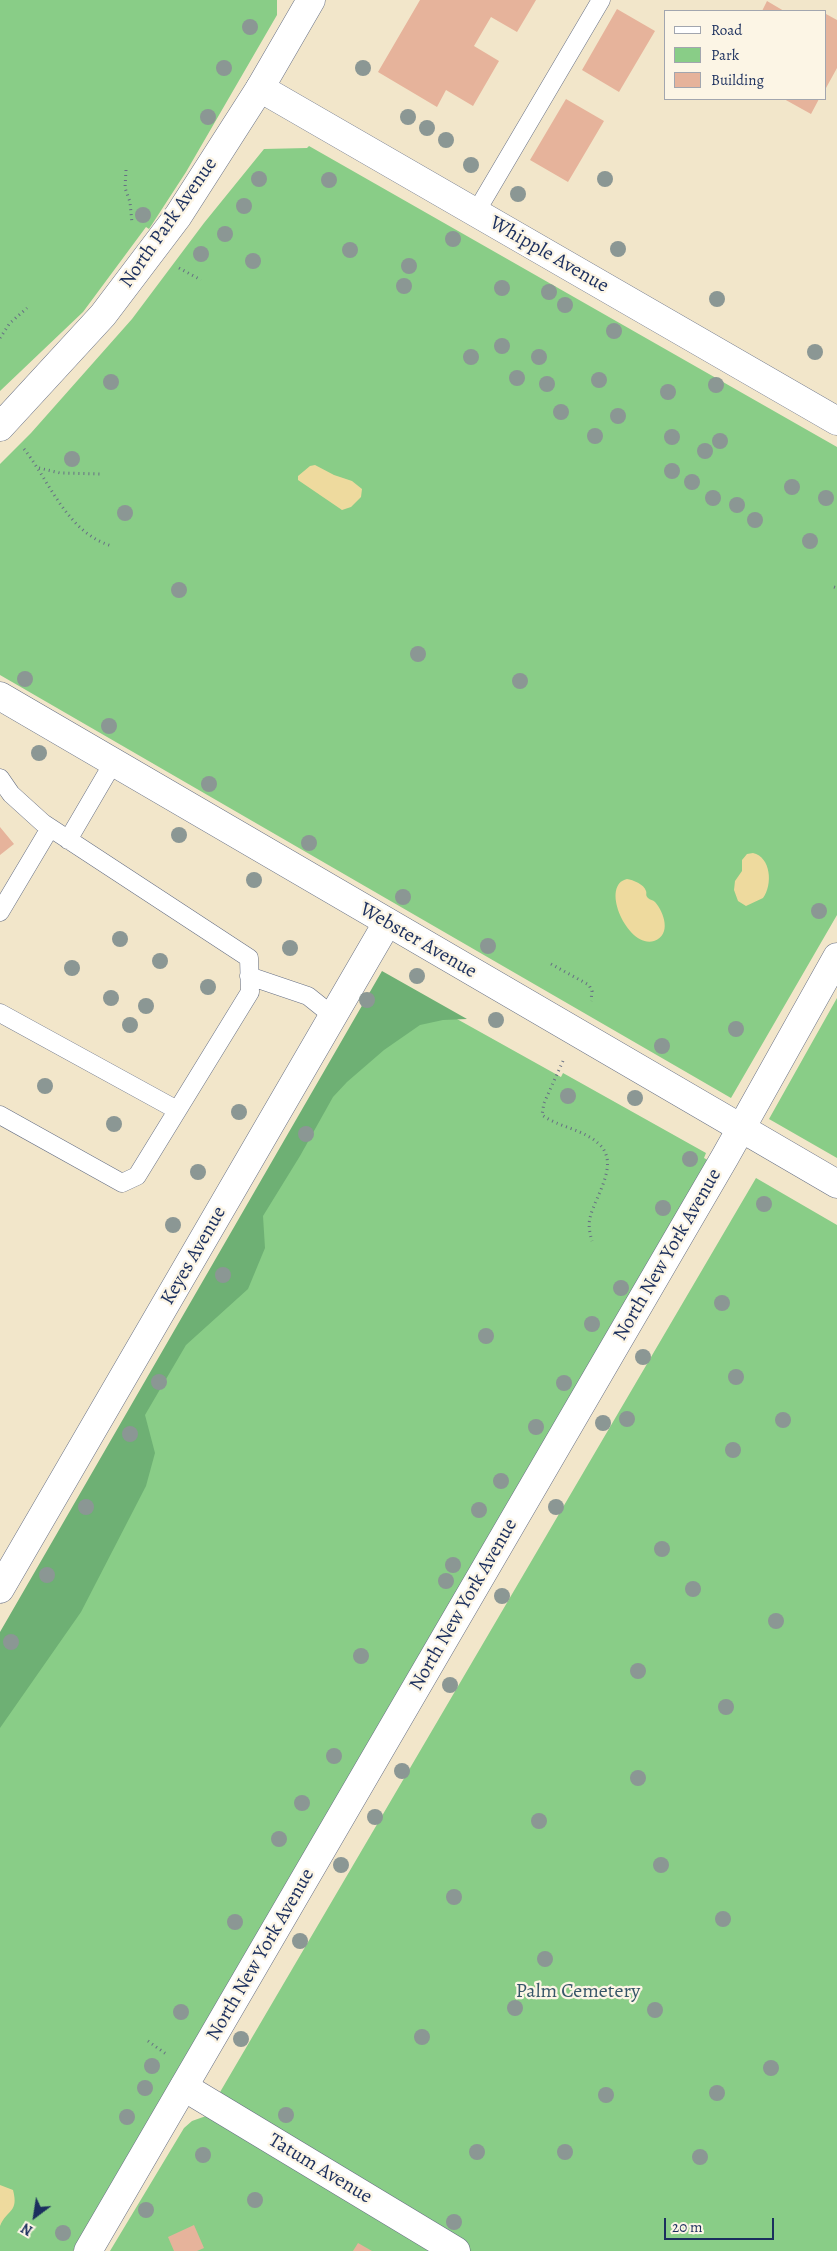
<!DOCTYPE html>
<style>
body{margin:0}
#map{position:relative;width:837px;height:2251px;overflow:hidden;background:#f2e6ca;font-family:Alegreya,serif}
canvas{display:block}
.legend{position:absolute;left:664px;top:10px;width:162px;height:90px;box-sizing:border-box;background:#fcf5e5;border:1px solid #a2a6af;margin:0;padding:6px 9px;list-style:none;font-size:15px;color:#1b2f5e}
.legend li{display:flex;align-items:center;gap:10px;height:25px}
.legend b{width:25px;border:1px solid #a2a6af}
.north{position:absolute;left:10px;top:2191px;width:50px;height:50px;-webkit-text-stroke:4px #fcf5e5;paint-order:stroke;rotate:211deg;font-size:14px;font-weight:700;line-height:20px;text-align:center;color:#1b2f5e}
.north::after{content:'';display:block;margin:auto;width:18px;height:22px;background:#1b2f5e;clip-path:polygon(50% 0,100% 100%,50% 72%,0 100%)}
.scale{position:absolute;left:664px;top:2218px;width:110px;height:22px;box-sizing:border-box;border:2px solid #1b2f5e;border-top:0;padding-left:6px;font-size:15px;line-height:18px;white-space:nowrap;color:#1b2f5e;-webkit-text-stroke:4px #fcf5e5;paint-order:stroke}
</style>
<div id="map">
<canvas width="837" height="2251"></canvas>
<ul class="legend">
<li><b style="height:6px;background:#fff"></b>Road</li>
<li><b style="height:14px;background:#89cd87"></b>Park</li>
<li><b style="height:14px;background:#e6b39b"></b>Building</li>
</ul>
<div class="north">N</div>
<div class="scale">20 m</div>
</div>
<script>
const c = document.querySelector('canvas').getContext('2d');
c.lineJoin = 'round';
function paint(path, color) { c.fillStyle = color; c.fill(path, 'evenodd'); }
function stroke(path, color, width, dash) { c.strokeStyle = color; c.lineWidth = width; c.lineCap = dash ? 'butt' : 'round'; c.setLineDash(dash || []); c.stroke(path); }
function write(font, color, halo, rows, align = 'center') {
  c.font = font + ' Alegreya,serif'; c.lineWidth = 4.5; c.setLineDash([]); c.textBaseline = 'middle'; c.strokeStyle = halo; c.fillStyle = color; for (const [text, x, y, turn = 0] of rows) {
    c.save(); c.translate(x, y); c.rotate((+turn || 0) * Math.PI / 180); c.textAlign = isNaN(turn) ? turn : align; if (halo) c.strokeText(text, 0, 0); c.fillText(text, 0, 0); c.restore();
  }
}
paint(new Path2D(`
 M0,0H277V15L186,172L149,229L146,227L83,312L0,391Z
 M309,146L837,447V915L731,1098L0,675V464L31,433L132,319L204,223L264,149L307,148Z
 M387,980L561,1077L563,1073L706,1153L704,1158L717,1165L73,2251H0V1644Z
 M837,998V1158L769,1119Z
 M756,1178L837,1225V2251H110L184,2128L192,2121L206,2116Z`), '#89cd87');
paint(new Path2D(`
 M382,971L467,1019L443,1020L420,1025L384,1050L347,1082L333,1097L300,1156L263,1216L265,1248L248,1289L186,1345L145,1415L155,1453L146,1486L81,1612L0,1728V1632Z`), '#6eb074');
paint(new Path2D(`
 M315,465L334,475L352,481L362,489L361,497L351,507L342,510L298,480V476L310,466Z
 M753,853C771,857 773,885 763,898L746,906L738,901L734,890L735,881L742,871V860L747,854Z
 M627,879C633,880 644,884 646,891C647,894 645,895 648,898C650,900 653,900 655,902C664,912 672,935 654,941C628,949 599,885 627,879Z
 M0,2185L13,2190C19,2213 7,2209 0,2226Z`), '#eeda9e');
paint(new Path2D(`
 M420,0H536L517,32L491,17L474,46L499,61L473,106L446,90L437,107L378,72Z
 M767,1L784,11H762Z
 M617,9L655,31L619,92L582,70Z
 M826,14L837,20V68L826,88Z
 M566,99L604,121L568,182L530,160Z
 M784,99H819L811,114Z
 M0,827L14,844L0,855Z
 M194,2225L204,2248L197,2251H174L168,2237Z
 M358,2243L372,2251H353Z`), '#e6b39b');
const service = new Path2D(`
 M476,212L601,0
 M0,778L11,794L43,823L249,958L250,992L137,1176L122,1183L0,1115
 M68,840L113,763
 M0,912L50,828
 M249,976L308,996L333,1016
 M0,1013L177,1110`);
const minor = new Path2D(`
 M260,88L837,421
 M0,1589L387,923
 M184,2087L456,2251`);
const tertiary = new Path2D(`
 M0,427L103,315L178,216L260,88L311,0
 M0,696L837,1184
 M88,2251L725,1157L837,957`);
stroke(service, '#666f84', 19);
stroke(minor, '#666f84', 29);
stroke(tertiary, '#666f84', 29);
stroke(new Path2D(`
 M126,170L125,188L130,202L132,223
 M179,268L201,280
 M0,338L10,323L27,308
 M24,449C51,483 67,533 112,546
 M39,468L60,473L103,474
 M834,587L837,588
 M551,964L589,985L592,991L591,1001
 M563,1061L544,1103L542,1115C560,1128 584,1129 600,1145C620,1165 594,1198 590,1218C588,1226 590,1234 592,1241
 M148,2041L166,2054`), '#666f84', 3, [1, 4]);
stroke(service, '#fff', 18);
stroke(minor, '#fff', 28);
stroke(tertiary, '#fff', 28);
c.fillStyle = '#8b9794';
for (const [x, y] of [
 [250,27],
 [224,68],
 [363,68],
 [208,117],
 [408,117],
 [427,128],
 [446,140],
 [471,165],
 [259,179],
 [605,179],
 [329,180],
 [518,194],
 [244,206],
 [143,215],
 [225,234],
 [453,239],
 [618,249],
 [350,250],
 [201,254],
 [253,261],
 [409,266],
 [404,286],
 [502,288],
 [549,292],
 [717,299],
 [565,305],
 [614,331],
 [502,346],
 [815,352],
 [471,357],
 [539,357],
 [517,378],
 [599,380],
 [111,382],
 [547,384],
 [716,385],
 [668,392],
 [561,412],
 [618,416],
 [595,436],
 [672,437],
 [720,441],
 [705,451],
 [72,459],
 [672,471],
 [692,482],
 [792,487],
 [713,498],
 [826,498],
 [737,505],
 [125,513],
 [755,520],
 [810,541],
 [179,590],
 [418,654],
 [25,679],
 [520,681],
 [109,726],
 [39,753],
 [209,784],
 [179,835],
 [309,843],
 [254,880],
 [403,897],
 [819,911],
 [120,939],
 [488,946],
 [290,948],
 [160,961],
 [72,968],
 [417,976],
 [208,987],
 [111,998],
 [367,1000],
 [146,1006],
 [496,1020],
 [130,1025],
 [736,1029],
 [662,1046],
 [45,1086],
 [568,1096],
 [635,1098],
 [239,1112],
 [114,1124],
 [306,1134],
 [690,1159],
 [198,1172],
 [764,1204],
 [663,1208],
 [173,1225],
 [223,1275],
 [621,1288],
 [722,1303],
 [592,1324],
 [486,1336],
 [643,1357],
 [736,1377],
 [159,1382],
 [564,1383],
 [627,1419],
 [783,1420],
 [603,1423],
 [536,1427],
 [130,1434],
 [733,1450],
 [501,1481],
 [86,1507],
 [556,1507],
 [479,1510],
 [662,1549],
 [453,1565],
 [47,1575],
 [446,1581],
 [693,1589],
 [502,1596],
 [776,1621],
 [11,1642],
 [361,1656],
 [638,1671],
 [450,1685],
 [726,1707],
 [334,1756],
 [402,1771],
 [638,1778],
 [302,1803],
 [375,1817],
 [539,1821],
 [279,1839],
 [341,1865],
 [661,1865],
 [454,1897],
 [723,1919],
 [235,1922],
 [300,1941],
 [545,1959],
 [515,2008],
 [655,2010],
 [181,2012],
 [422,2037],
 [241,2039],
 [152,2066],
 [771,2068],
 [145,2088],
 [717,2093],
 [606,2095],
 [286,2115],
 [127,2117],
 [477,2152],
 [565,2152],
 [203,2155],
 [700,2157],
 [255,2200],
 [146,2210],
 [454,2222],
 [63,2233]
]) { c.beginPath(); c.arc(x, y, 8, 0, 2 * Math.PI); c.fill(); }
write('20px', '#1b2f5e', '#fcf5e5', [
 ["North Park Avenue",169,223,-55],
 ["Whipple Avenue",549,255,30],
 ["Webster Avenue",418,941,30],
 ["North New York Avenue",668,1255,-60],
 ["Keyes Avenue",194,1256,-60],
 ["North New York Avenue",464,1605,-60],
 ["North New York Avenue",261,1955,-60],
 ["Tatum Avenue",320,2169,31]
]);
write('20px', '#365668', '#fcf5e5', [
 ["Palm Cemetery",578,1992]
]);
</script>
